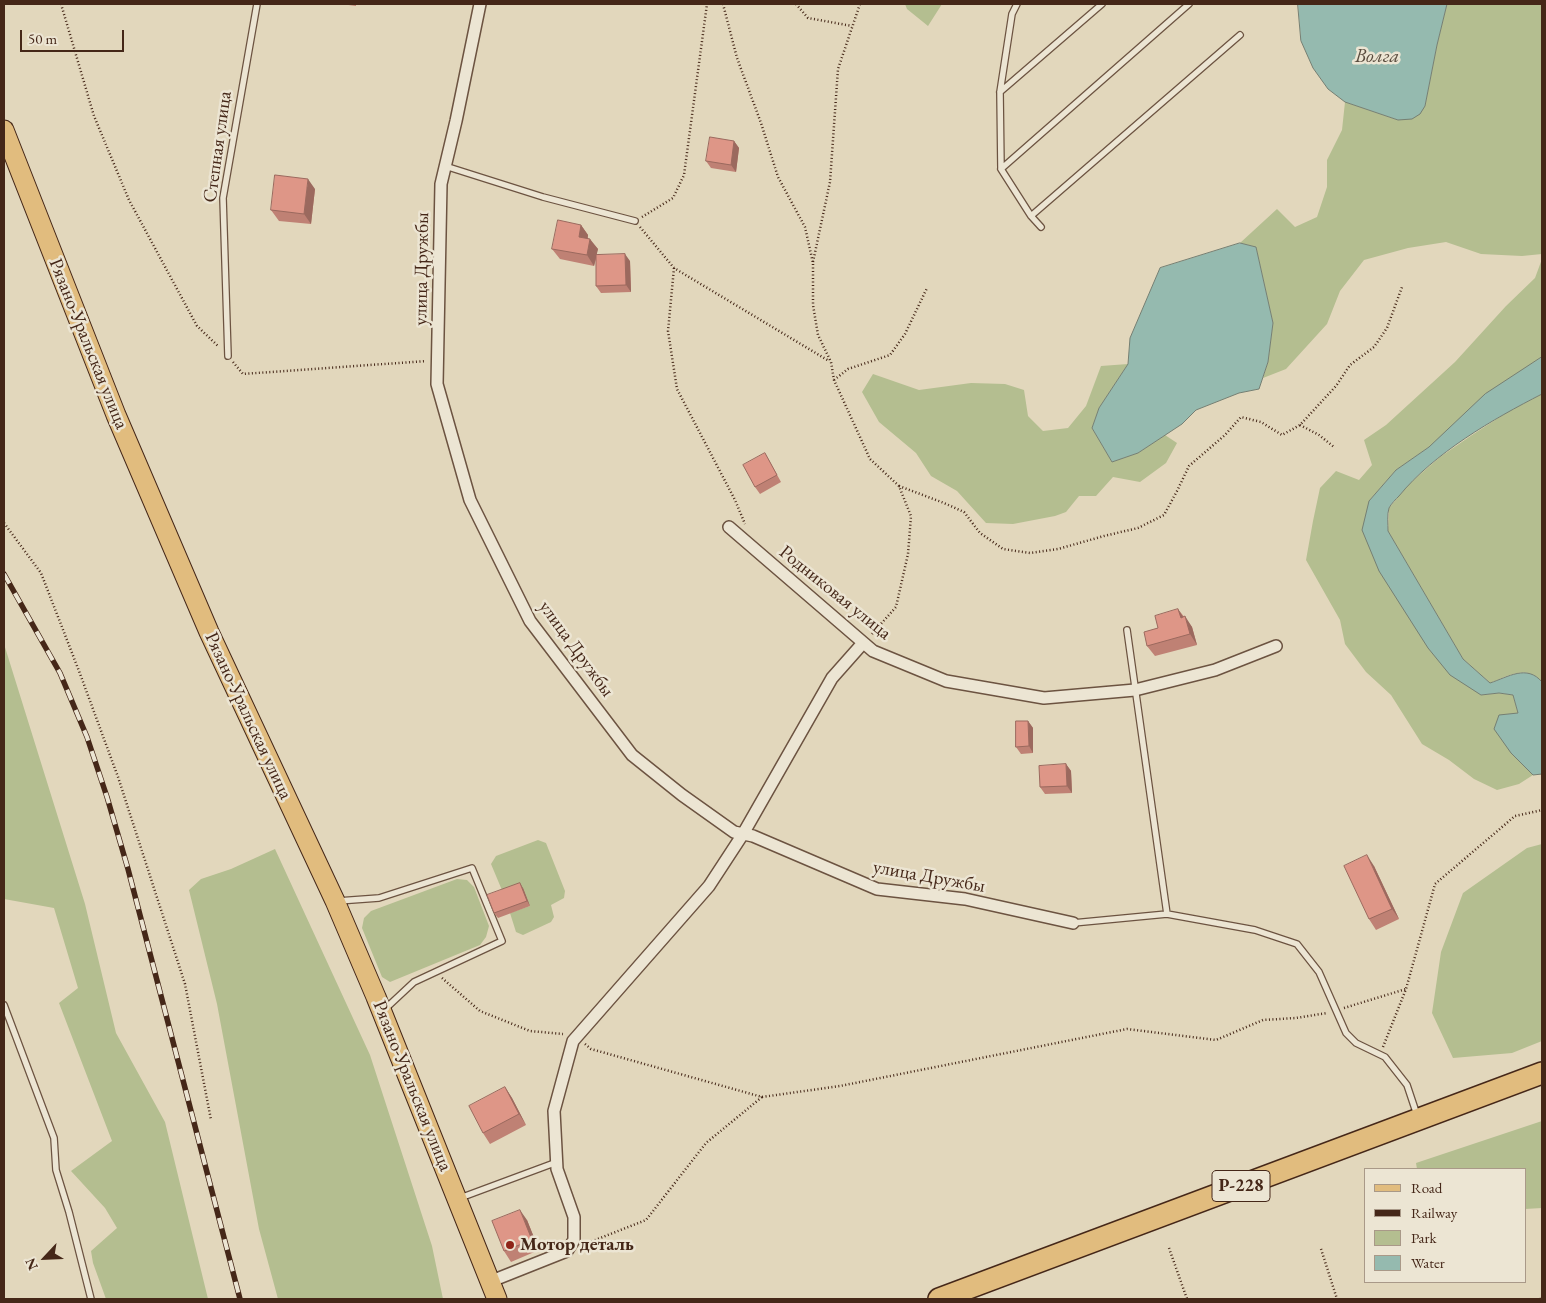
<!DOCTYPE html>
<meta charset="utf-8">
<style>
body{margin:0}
#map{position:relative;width:1546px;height:1303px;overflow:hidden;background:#e2d7bc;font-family:"EB Garamond",serif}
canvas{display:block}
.frame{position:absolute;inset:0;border:5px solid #452718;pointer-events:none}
.legend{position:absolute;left:1364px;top:1168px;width:162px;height:115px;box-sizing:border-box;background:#ece5d3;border:1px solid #a99988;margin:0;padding:6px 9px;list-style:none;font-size:15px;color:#452718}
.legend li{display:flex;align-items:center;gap:10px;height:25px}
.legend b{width:25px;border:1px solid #a99988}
.north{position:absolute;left:20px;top:1233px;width:50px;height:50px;-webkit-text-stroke:4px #ece5d3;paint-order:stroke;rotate:245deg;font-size:14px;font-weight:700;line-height:20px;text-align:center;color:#452718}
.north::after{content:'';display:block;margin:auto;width:18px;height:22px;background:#452718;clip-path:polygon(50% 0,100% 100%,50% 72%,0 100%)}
.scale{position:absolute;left:20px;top:30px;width:104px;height:22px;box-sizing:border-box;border:2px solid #452718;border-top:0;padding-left:6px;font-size:15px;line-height:18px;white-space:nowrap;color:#452718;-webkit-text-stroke:4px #ece5d3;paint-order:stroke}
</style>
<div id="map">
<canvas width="1546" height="1303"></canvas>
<div class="frame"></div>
<ul class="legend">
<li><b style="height:6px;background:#e1bc7e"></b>Road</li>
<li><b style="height:6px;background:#452718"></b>Railway</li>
<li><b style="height:14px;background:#b4be90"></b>Park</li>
<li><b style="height:14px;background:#95baaf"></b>Water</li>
</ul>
<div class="north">N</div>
<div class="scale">50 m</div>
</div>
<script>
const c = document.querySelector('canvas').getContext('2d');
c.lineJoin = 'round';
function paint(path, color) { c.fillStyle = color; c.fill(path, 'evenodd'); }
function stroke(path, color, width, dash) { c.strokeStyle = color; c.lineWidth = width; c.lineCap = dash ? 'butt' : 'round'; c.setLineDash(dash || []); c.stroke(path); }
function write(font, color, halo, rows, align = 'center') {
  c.font = font + ' "EB Garamond",serif'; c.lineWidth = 5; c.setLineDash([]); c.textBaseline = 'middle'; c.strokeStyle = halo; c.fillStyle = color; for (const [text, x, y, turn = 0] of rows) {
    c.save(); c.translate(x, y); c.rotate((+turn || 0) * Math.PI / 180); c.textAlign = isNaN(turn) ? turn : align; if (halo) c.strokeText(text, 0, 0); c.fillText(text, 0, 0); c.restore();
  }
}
paint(new Path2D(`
 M905,4H942L928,26L907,9Z
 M1447,4H1542V254L1522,256L1481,254L1446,242L1408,248L1364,260L1340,291L1327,324L1286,369L1263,378L1268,362L1273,323L1256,247L1240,243L1277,209L1295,227L1317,217L1327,187V160L1342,130L1345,102L1398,120L1425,106L1437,45Z
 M1542,259V357L1524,370L1429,447L1396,470L1369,501L1481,695L1499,693L1513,695L1518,713L1511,753L1533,775L1519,784L1497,790L1474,779L1449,760L1422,744L1391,695L1366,672L1345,644L1340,620L1306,560L1313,521L1320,488L1336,471L1359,480L1372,465L1364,440L1386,425L1455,362L1506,306L1535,278Z
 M1128,364L1099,408L1092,428L1112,462L1138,453L1165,435L1177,443L1166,463L1140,482L1113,477L1096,496H1079L1066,512L1055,516L1013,524L986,523L957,491L931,476L916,453L879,422L862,392L873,374L919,390L971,383L1005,384L1024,390L1028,416L1043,431L1068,428L1086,406L1101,366Z
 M1542,394V682C1527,664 1508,676 1490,683L1463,659L1388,531L1389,508L1409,484L1440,457L1472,435L1509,411Z
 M4,644L85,904L116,1033L165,1122L208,1299H106L93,1263L91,1251L117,1228L105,1208L71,1171L112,1141L59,1003L78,988L54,908L4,899Z
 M538,840L546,843L565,891L564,898L551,905L554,917L551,922L523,935L516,932L510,913L530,906L504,895L491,864L496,856Z
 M1542,844V1041L1512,1053L1453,1058L1432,1013L1441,952L1463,893L1527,848Z
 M275,849L370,1055L432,1246L443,1299H278L259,1229L217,1004L189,890L201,879L231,869Z
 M457,879L467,880L474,887L489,926L486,937L480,945L390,982L382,977L362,928L364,918L371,911Z
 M1542,1121V1208L1525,1209V1169H1417L1416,1163Z`), '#b4be90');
const water = new Path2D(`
 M1298,4H1447L1437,45L1425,106L1420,114L1412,119L1398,120L1345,102L1328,89L1313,68L1301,41Z
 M1240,243L1256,247L1273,323L1268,362L1259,389L1239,393L1196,410L1182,424L1138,453L1112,462L1092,428L1099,408L1128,364L1130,338L1160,268Z
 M1542,357V394C1493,419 1434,453 1399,496C1396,499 1391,504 1389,508C1387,514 1388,524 1388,531L1463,659L1490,683C1508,677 1527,664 1542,682V774L1533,775L1511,753L1494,729L1499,715L1518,713L1513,695L1499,693L1481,695L1450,675L1428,648L1379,571L1362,530L1369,501L1396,470L1429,447L1485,394Z`);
paint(water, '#95baaf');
stroke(water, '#757f73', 1);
const lane = new Path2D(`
 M1017,4L1012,14L1000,92L1001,169L1031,216L1041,227
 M1000,92L1102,4
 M445,166L543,197L635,221
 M1001,169L1189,4
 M1031,216L1240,35
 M228,356L223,198L257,4
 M1127,630L1167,914
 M338,901L379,898L472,868L502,941L414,982L384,1010
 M1073,923L1167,914L1255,930L1297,944L1319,972L1346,1033L1356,1043L1385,1057L1407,1085L1417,1115
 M4,1005L54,1138L56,1170L69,1212L91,1299
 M460,1198L557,1162`);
const street = new Path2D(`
 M480,4L456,121L441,184L437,384L470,500L530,621L632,755L682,795L734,832L753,836L877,889L965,899L1073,923
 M729,527L873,651L946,681L1044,698L1135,690L1215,670L1276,646
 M489,1282L567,1251L574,1240V1217L557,1169L554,1111L573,1041L709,886L743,834L832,678L863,643`);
const primary = new Path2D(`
 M4,130L116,415L209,632L335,901L376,997L497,1299`);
const highway = new Path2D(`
 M939,1299L1542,1073`);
stroke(lane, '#6c5341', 8);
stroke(street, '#6c5341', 14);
stroke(primary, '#452718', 21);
stroke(highway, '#452718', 24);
stroke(new Path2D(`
 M61,4L94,116L129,200L197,326L219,347
 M723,4L737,58L761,123L778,177L805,227L813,263V305L818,335L831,362L834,380L870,459L899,486L911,516L908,554L896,607L872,634
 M796,4L808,18L852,26
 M642,217L673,198L684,175L707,4
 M640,227L674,268L829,361
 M813,262L830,182L838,69L860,4
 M674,268L668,331L677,389L735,500L745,524
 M233,362L243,374L426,361
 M834,380L848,369L890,355L905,334L927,288
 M1300,425L1319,435L1334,447
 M899,486L944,503L964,512L980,533L1003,549L1030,553L1058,549L1104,536L1138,528L1164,515L1177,491L1189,466L1225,435L1241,417L1261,422L1282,435L1300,425L1336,386L1350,365L1374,347L1387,328L1402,287
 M4,523L41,573L79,671L118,777L185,984L211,1120
 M442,978L480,1011L530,1031L563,1034
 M1344,1008L1406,989
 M585,1044L591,1049L762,1097L840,1086L1127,1029L1216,1040L1263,1020L1296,1018L1327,1013
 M1383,1047L1406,989L1435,884L1515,816L1542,810
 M585,1244L646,1220L706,1143L762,1097
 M1169,1248L1187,1299
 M1321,1249L1337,1299
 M1540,1299L1542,1298`), '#452718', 2.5, [1, 2.5]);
stroke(lane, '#ece5d3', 5.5);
stroke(street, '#ece5d3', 11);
stroke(primary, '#e1bc7e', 19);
stroke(highway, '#e1bc7e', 21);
const rail = new Path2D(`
 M4,574L60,673L87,737L107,797L128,869L240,1299`);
stroke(rail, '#452718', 5.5);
stroke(rail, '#ece5d3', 4, [11]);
paint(new Path2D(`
 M341,4H356V6Z
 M734,141L739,148L736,172L711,168L706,161Z
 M315,189L311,224L279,221L271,210Z
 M581,225L588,235V238L598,249L596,255L630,261L631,292L601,293L596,286V259L594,266L560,259L552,249Z
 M765,453L769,460L781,482L760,494L755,487Z
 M1178,609L1192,627L1197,645L1155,656L1147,646L1158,628Z
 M1028,721L1033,728V753L1021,754L1016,747Z
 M1066,764L1071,771L1072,793L1045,794L1040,787Z
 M1374,866L1399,919L1376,930L1369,919Z
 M523,888L530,906L498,918L494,913Z
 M505,1087L512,1098L526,1125L490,1144L483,1133Z
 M527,1220L539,1250L511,1262L504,1251Z`), '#bf8174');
paint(new Path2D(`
 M734,141L739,148L736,172L731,165Z
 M308,179L315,189L311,224L304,214Z
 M581,225L588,235L586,247L579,237Z
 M590,239L598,249L594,266L587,255Z
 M625,254L630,261L631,292L626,285Z
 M1178,609L1185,620L1181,618Z
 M1185,616L1192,627L1197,645L1190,634Z
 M1028,721L1033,728V753L1029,746Z
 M1066,764L1071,771L1072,793L1067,786Z
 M1367,855L1374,866L1399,919L1392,909Z
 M520,883L523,888L530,906L527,901Z
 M505,1087L512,1098L526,1125L519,1114Z
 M520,1210L527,1220L539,1250L532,1240Z`), '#9b695e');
const building = new Path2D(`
 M710,137L734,141L731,165L706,161Z
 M275,175L308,179L304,214L271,210Z
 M558,220L581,225L579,237L590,239L587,255L552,249Z
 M625,254L626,285L596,286V255Z
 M765,453L777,475L755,487L743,465Z
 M1178,609L1181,618L1185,616L1190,634L1147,646L1144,632L1158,628L1155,616Z
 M1016,721H1028L1029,746L1016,747Z
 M1066,764L1067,786L1040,787L1039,766Z
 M1367,855L1392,909L1369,919L1344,866Z
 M520,883L527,901L494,913L487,895Z
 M505,1087L519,1114L483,1133L469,1106Z
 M520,1210L532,1240L504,1251L492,1221Z`);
paint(building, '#de9687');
stroke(building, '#9b695e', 1);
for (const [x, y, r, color] of [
 [510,1245,5,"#8f2418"]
]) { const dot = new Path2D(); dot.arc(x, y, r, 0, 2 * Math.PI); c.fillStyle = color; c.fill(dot); stroke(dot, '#ece5d3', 2); }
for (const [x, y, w] of [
 [1241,1186,58]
]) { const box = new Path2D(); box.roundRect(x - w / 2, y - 15.5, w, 31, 4); c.fillStyle = '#ece5d3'; c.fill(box); stroke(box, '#452718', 1); }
write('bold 18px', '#452718', null, [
 ["Р-228",1241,1186]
]);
write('19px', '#452718', '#ece5d3', [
 ["Степная улица",218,147,-82],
 ["улица Дружбы",422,269,-89],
 ["Рязано-Уральская улица",88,344,68],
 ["Родниковая улица",835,593,39],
 ["улица Дружбы",576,649,54],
 ["Рязано-Уральская улица",248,716,65],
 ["улица Дружбы",929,877,10],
 ["Рязано-Уральская улица",412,1086,68]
]);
write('bold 19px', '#452718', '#ece5d3', [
 ["Мотор деталь",520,1245]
], 'left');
write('italic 20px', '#594c3e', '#ece5d3', [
 ["Волга",1377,57]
]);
</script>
